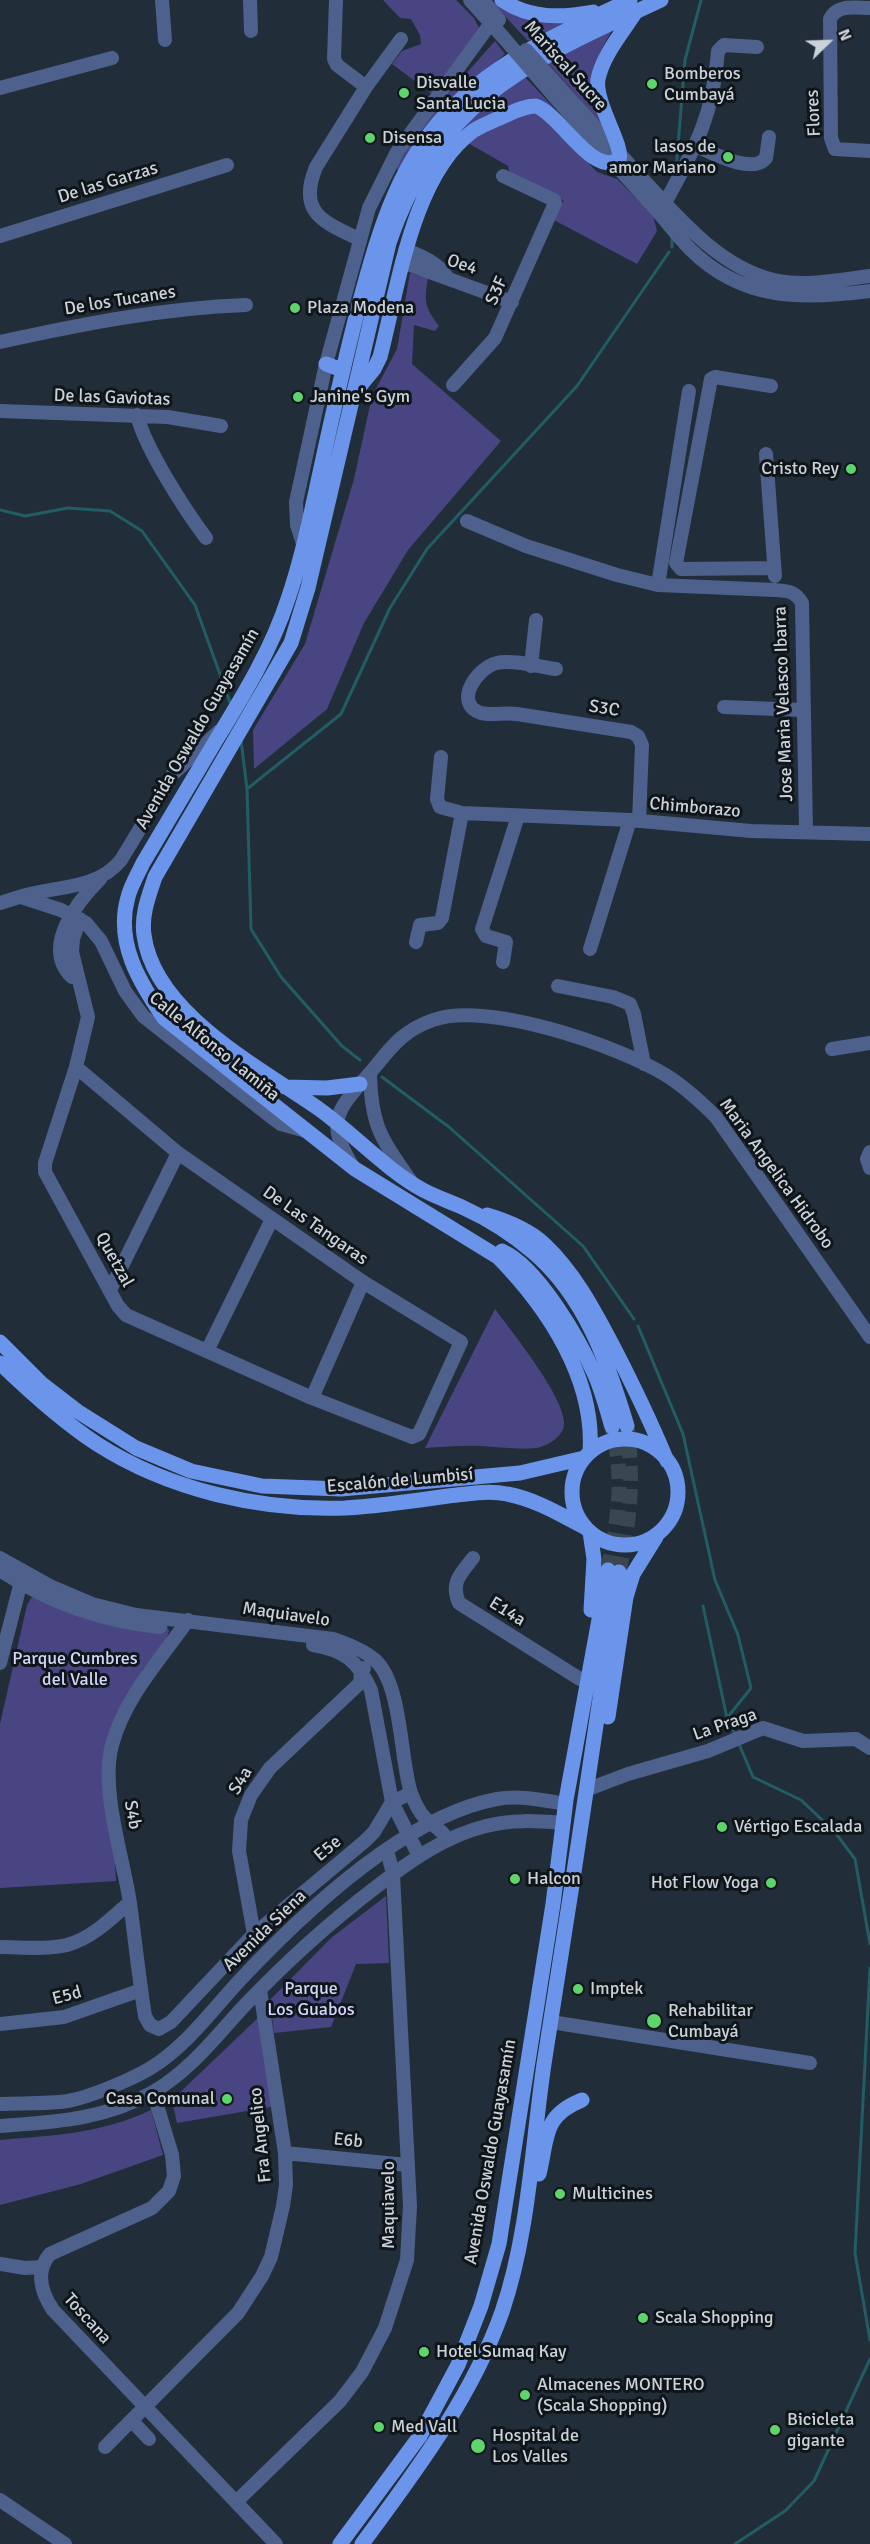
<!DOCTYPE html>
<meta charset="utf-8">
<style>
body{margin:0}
#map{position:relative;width:870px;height:2544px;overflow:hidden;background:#212e39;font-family:Signika,sans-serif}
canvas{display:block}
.north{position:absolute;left:798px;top:12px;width:60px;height:60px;-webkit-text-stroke:4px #10151a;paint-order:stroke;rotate:67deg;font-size:16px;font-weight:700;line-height:24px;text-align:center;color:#cad2d9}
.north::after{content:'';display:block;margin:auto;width:21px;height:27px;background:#cad2d9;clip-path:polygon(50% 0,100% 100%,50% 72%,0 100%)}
</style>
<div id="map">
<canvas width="870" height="2544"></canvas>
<div class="north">N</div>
</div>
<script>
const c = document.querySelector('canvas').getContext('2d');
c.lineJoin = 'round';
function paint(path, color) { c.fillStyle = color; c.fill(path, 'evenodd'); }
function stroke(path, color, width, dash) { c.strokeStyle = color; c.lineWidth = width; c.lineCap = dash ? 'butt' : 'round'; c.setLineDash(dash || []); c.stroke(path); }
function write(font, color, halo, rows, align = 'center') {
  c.font = font + ' Signika,sans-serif'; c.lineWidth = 6; c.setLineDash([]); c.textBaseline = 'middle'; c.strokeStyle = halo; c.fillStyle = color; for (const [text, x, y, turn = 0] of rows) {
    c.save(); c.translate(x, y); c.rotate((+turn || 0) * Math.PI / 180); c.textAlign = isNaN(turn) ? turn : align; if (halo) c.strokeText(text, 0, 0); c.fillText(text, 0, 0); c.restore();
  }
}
paint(new Path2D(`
 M383,0H456L474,18L482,34L432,94L392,64L402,51L421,44L420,35L411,19L400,18Z
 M490,0L502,7L577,18L528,41Z
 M612,31C588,69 592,80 601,123L548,63Z
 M495,41L505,54L447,102L424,130L398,172L396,165L440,103Z
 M525,77L555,109L539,100L490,115L456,134L497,95Z
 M538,111L597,172L617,179L653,215L657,231L637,264L550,218L564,201L509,171L508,166L468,143C490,128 513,119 538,111Z
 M410,273L428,278C424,301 424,306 439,326L435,331L414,325L412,364L501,441L408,550L364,623L327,709L254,769L253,730L305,644L354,479L372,396L397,349Z
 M495,1309C512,1332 563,1395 564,1422C565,1436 548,1446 536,1448C517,1450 499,1447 481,1446C462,1445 444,1447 425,1448Z
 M39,1595L166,1624L169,1631L166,1640L143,1669L109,1733L116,1881L0,1888V1724L27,1605L31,1598Z
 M386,1896L389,1963L356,1964L331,2027L274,2033L270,2000L331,1938Z
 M261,2015L276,2106L177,2123L172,2100Z
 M151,2110L163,2155L81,2184L0,2205V2140C55,2135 100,2134 151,2110Z`), '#494583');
stroke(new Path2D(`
 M676,170L685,60L701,0
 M672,247V236
 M0,510L25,516L68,508L110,511L142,531L195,605L231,705
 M241,740L247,789L251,929L281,977L342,1046L360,1060
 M247,789L341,714L390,608L427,549L577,386L669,252
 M382,1077L449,1127L583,1246L634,1319
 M638,1326L683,1434L715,1580L738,1635L751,1688L727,1718
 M703,1606L727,1718L735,1735
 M739,1744L753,1777L801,1800L834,1831L855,1859L870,1944
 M870,1968L855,2253L870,2340
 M735,2544L785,2511L814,2481L870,2359`), '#225d63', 3);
stroke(new Path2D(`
 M608,1570C618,1518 625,1480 612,1427
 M619,1572C630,1516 634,1483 627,1426`), '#3a4751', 15, [15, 8]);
stroke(new Path2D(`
 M162,0L165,40
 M250,0L251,31
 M336,0L334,59L337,65L366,87
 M470,0L503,37
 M483,0L499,20
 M870,8C855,8 837,4 830,19L831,138L835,149L870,151
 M0,88L112,58
 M561,89C587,117 612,146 638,174C675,214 718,267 774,280C804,287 839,280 870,276
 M553,95C585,132 618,168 651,204C665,219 676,235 690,249C742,301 802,300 870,291
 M696,146C712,153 753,175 766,158L769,137
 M665,203C696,146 713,117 718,51L724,45L757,47
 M0,236L227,165
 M359,239C324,222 297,213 316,167L366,87L401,39
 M406,250C421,256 437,262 447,277
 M402,262L512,302
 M0,342C82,324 163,308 246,305
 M453,385L495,338L555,203L554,200L503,176
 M771,386L715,377L711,379L676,563L681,569L774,568
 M0,411L168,417L221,426
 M137,415C145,448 185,510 206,538
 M766,454L775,576
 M467,521L526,546L617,575L658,585L775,590C788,591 795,591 802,603L806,831
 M304,547L297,525L296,502L326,364L369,208L397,152L496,16
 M658,585L689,391
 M531,666L536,620
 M556,669C541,667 511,659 497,663C478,667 452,703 481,713C492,716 506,712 517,714C555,720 593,726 631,732L638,736L642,745L639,821
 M724,707L804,710
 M441,757L437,799L440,807L462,813
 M21,897L61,910L86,923L101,941L125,991L143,1016L270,1116L281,1124L306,1131
 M0,903C13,899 27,894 40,892C69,886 101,885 121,860L173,774L219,731
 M416,942L420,925L438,923L442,918L462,813L630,820L751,831L870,834
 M590,949L630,820
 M503,962L506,942L486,936L482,929L518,816
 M72,977C41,947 78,901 100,879
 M558,986L613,997L630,1004L634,1014L644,1064
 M832,1049L870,1043
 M76,1067L178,1153L363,1282L461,1342L419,1434L412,1437L312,1398L126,1315L118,1306L45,1172V1163L76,1067L88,1017L72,952L73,939L80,919
 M370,1073C371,1126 381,1138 410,1180
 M870,1152L867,1159L870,1168
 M352,1165C329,1127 333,1114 362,1082C387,1055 396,1033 433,1020C487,1001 616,1045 664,1074C684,1086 700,1101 716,1117L870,1337
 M110,1290L178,1153
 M207,1351L272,1219
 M312,1398L363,1282
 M0,1558L52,1587L92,1604L136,1615L333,1639C347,1644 364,1650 375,1660C402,1684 400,1759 411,1793C414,1801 419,1812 425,1818C433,1826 442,1829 448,1840
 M473,1558C461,1573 450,1583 459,1603L580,1679
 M0,1570C47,1602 104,1622 160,1627
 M188,1620C160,1660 125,1697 112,1745C100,1789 123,1857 130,1903C135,1940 139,1978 145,2016L150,2025L159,2029L171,2022L254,1934L365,1841L374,1832L392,1802L411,1793
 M313,1645C344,1650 358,1661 371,1690L392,1802L419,1856
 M0,1663L22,1578
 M591,1788L628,1774L708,1751L763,1728L803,1741L856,1739L870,1748
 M254,1934L239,1851L241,1820L251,1795L270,1768L360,1683L361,1671L364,1668
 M0,1947C21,1947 46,1950 67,1945C92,1938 111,1919 130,1902
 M551,2022L810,2063
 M0,2024L64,2017L141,1990
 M153,2092L172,2155L174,2176L169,2191L152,2208L50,2254C35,2271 41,2292 53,2310L276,2544
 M0,2104C22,2103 46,2104 68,2101C90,2097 130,2080 149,2069C185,2048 212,2010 240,1980C303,1913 404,1816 497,1799C520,1795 543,1800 565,1804
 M0,2126C54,2122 104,2120 153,2092C190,2071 217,2035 245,2005C286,1962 329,1923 376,1887C410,1861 445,1836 486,1826C512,1819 537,1821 563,1823
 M285,2153L407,2165
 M0,2264L25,2268L42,2267
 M132,2421L149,2439
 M105,2447L238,2313L262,2276L271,2257L283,2206L286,2185L285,2153L260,1990
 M0,2500L65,2544
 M237,2501L340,2401L362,2372L385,2328L407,2260L410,2206L393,1874L387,1850`), '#4d618c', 14);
stroke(new Path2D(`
 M502,0C530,19 561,18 593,12
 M326,364L342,370
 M355,392L374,369L380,357C398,289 412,175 473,131C480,126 489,123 497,119C510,114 522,106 536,106C560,114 594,179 619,159C624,146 594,102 598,79C603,55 622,33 635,13
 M285,1087L327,1088L360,1084
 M487,1215C507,1221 529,1230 544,1244C575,1273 595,1312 614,1348C633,1385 651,1422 667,1461
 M502,1251C538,1267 579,1339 595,1375C602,1391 607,1410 612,1427
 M0,1342L42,1384L77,1411L136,1448L191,1471L262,1486L341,1489L520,1473L584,1458
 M0,1363C30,1392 62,1421 97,1444C169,1490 260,1511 345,1508C379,1506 414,1501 448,1496C467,1494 488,1490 507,1494C535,1499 561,1515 586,1528
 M627,1426C608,1363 585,1296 533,1252C513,1235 488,1219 464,1208C451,1202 436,1197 423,1190C385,1169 354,1134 319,1109C259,1067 154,1013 144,935C141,915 149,895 155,877L291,643L308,588L389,243C439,97 531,61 661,0
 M572 1492a53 53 0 1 1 106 0a53 53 0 1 1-106 0Z
 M590,1452C595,1379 548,1308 498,1257L355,1169L164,1018C139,982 115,942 128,897C131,885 138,874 143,863C167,822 191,782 215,742C243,696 271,651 288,599C303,555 312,509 322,463C334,408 346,355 360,301C380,227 400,157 457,103C505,55 570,29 630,0
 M590,1532L594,1559L591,1610
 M608,1717L626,1597L633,1574L656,1537
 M539,2174C548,2138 542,2116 582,2100
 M340,2544L420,2436L458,2365L481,2306L499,2244L553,1904L566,1800L608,1570
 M362,2544C415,2472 472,2397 502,2312C529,2233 532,2146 544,2064C570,1900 595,1737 619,1572`), '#6b94eb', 15);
stroke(new Path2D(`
 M503,37L553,95
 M526,50L561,89`), '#4d618c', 14);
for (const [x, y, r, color] of [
 [652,84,6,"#5ed56c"],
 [404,93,6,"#5ed56c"],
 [370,138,6,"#5ed56c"],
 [728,157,6,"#5ed56c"],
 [295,308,6,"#5ed56c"],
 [298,397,6,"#5ed56c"],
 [851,469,6,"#5ed56c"],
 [722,1827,6,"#5ed56c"],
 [515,1879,6,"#5ed56c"],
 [771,1883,6,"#5ed56c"],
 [578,1989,6,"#5ed56c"],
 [654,2021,8,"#5ed56c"],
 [227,2099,6,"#5ed56c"],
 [560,2194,6,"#5ed56c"],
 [643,2318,6,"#5ed56c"],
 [424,2352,6,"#5ed56c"],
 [525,2395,6,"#5ed56c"],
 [379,2427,6,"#5ed56c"],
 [775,2430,6,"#5ed56c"],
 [478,2446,8,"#5ed56c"]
]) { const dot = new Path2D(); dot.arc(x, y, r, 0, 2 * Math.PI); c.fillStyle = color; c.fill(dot); stroke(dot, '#10151a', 2); }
write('18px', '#cad2d9', '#10151a', [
 ["Mariscal Sucre",565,66,48],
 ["Flores",814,113,-93],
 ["De las Garzas",108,183,-17],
 ["Oe4",462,265,18],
 ["S3F",497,291,-66],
 ["De los Tucanes",120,301,-9],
 ["De las Gaviotas",112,398,2],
 ["Jose Maria Velasco Ibarra",784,704,-92],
 ["S3C",604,709,9],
 ["Avenida Oswaldo Guayasamín",198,729,-60],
 ["Chimborazo",695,808,5],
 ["Calle Alfonso Lamiña",214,1047,39],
 ["Maria Angelica Hidrobo",776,1174,54],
 ["De Las Tangaras",315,1226,35],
 ["Quetzal",114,1260,61],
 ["Escalón de Lumbisí",400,1481,-5],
 ["E14a",507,1612,32],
 ["Maquiavelo",286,1615,8],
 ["La Praga",725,1725,-19],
 ["S4a",241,1781,-59],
 ["S4b",132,1815,80],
 ["E5e",328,1849,-40],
 ["Avenida Siena",265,1931,-44],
 ["E5d",67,1996,-15],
 ["Fra Angelico",261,2135,-96],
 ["E6b",348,2141,6],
 ["Avenida Oswaldo Guayasamín",491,2152,-80],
 ["Maquiavelo",389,2205,-90],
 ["Toscana",87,2319,48]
]);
write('18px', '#cad2d9', '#10151a', [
 ["Bomberos",664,74],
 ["Cumbayá",664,95],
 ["Disvalle",416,83],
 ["Santa Lucia",416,104],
 ["Disensa",382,138],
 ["lasos de",716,147,"right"],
 ["amor Mariano",716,168,"right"],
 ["Plaza Modena",307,308],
 ["Janine's Gym",310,397],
 ["Cristo Rey",839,469,"right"],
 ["Vértigo Escalada",734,1827],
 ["Halcon",527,1879],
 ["Hot Flow Yoga",759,1883,"right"],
 ["Imptek",590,1989],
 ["Rehabilitar",668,2011],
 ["Cumbayá",668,2032],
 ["Casa Comunal",215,2099,"right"],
 ["Multicines",572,2194],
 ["Scala Shopping",655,2318],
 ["Hotel Sumaq Kay",436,2352],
 ["Almacenes MONTERO",537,2385],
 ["(Scala Shopping)",537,2406],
 ["Bicicleta",787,2420],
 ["gigante",787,2441],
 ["Med Vall",391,2427],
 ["Hospital de",492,2436],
 ["Los Valles",492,2457]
], 'left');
write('18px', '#d3d5fb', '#10151a', [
 ["Parque Cumbres",75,1659],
 ["del Valle",75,1680],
 ["Parque",311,1989],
 ["Los Guabos",311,2010]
]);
</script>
